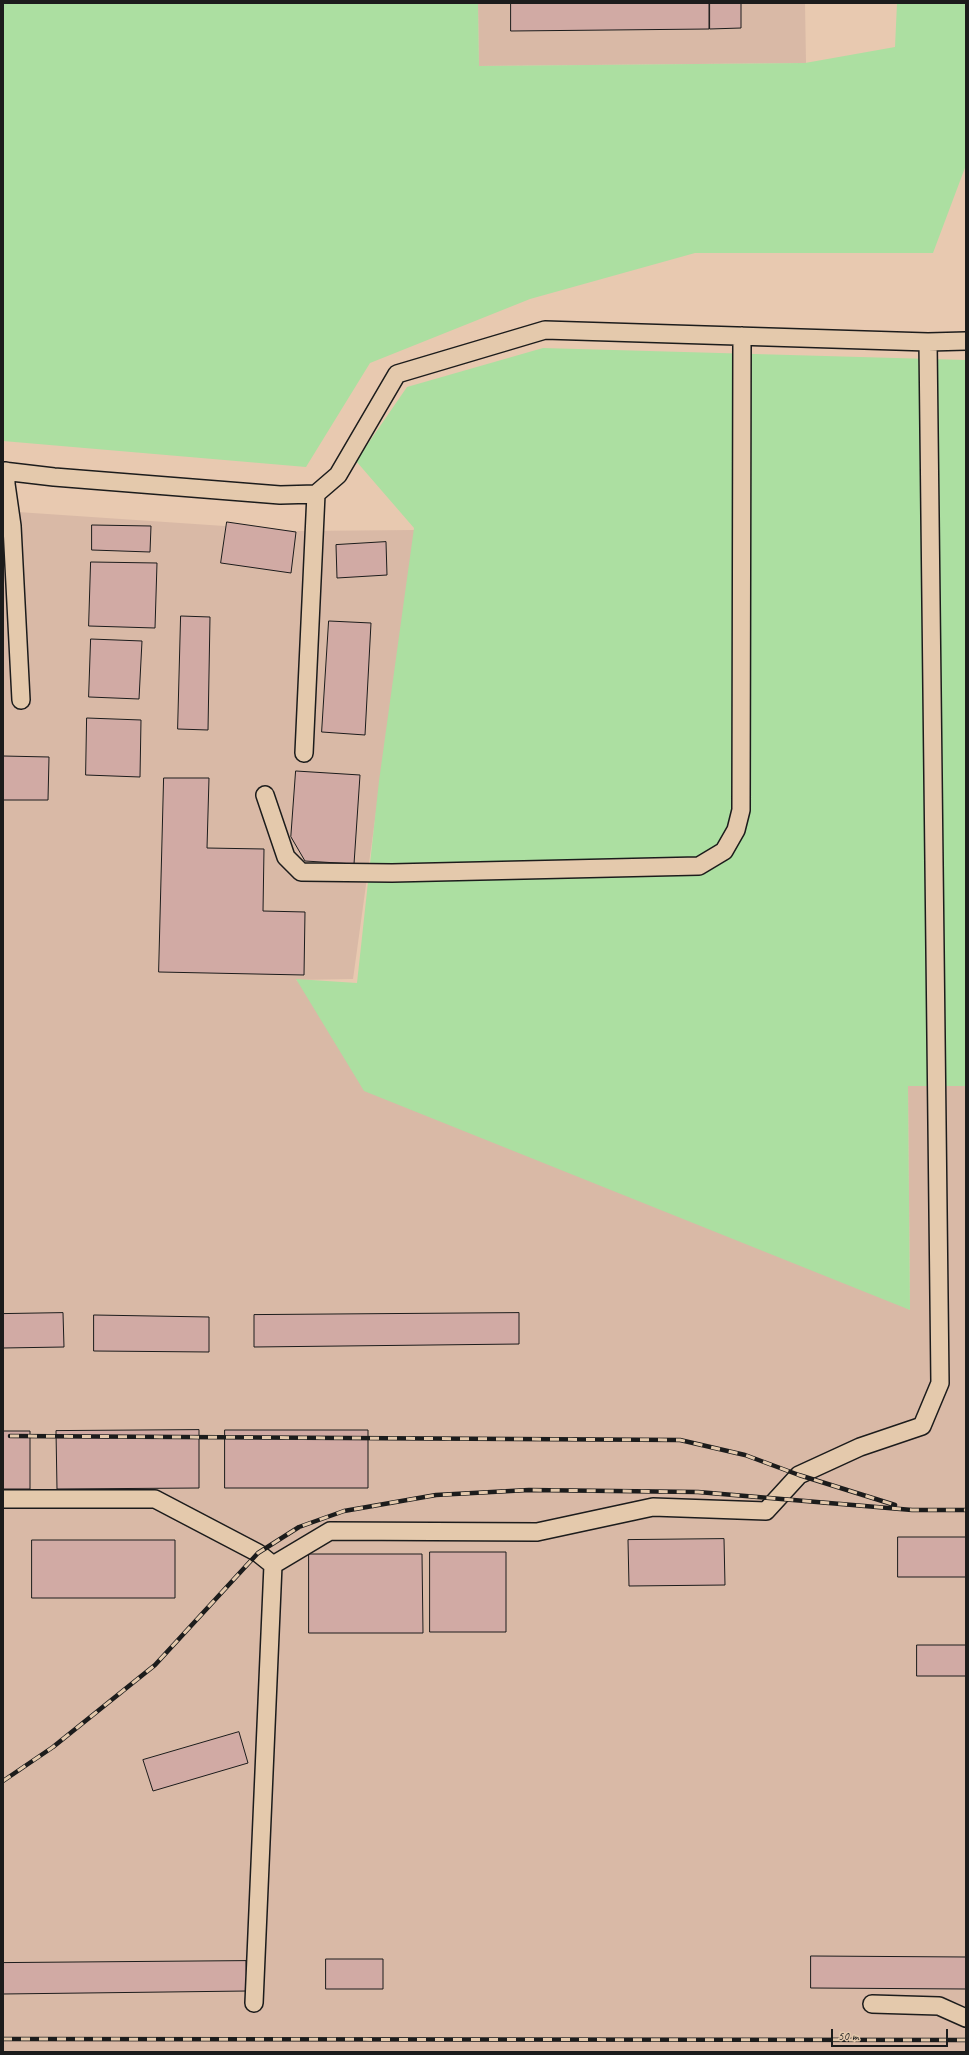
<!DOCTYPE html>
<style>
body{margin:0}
#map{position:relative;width:969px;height:2055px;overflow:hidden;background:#e8c9b0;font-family:Caveat,sans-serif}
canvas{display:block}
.frame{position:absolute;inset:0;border:4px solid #1c1c1c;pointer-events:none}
.scale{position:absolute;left:831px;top:2029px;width:117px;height:18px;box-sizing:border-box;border:2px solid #1c1c1c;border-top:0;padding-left:5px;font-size:12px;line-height:14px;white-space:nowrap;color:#1c1c1c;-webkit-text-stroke:3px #e4c9ac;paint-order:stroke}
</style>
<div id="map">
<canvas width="969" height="2055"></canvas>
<div class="frame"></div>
<div class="scale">50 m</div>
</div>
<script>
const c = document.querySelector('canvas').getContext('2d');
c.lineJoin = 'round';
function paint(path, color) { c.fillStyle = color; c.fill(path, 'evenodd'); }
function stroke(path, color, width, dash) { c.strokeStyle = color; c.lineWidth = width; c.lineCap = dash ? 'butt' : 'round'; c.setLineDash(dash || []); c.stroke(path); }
paint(new Path2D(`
 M478,3H805L806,63L479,66Z
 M3,511L298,531L415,530L353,979L296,980L910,1310L908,1086H966V2052H3Z`), '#d9b9a6');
paint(new Path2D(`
 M3,3H478L479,66L805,63L895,47L897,3H966V165L933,253H695L530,299L370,363L306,467L3,441Z
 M543,348L966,360V1086H908L910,1310L364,1091L296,979L357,983L379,781L414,528L356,461L407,387Z`), '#acdfa1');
const building = new Path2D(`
 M511,3H709V29L511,31Z
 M710,3H741V28L710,29Z
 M227,522L296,532L291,573L221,563Z
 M92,525L151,526L150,552L92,550Z
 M386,542L387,575L337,578L336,545Z
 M91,562L157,563L155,628L89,626Z
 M181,616L210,617L208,730L178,729Z
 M329,621L371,623L365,735L322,732Z
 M91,639L142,641L139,699L89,697Z
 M87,718L141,720L140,777L86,775Z
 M3,756L49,757L48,800H3Z
 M296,771L360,775L354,864L305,861L291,837Z
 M164,778H209L207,848L264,849L263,911L305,912L304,975L159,972Z
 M63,1313L64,1347L3,1348V1314Z
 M519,1313V1344L254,1347V1315Z
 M94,1315L209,1317V1352L94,1351Z
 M199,1430V1488L57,1489L56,1431Z
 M225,1430H368V1488H225Z
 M3,1431H30V1489H3Z
 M898,1537H966V1577H898Z
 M724,1539L725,1585L629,1586L628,1540Z
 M32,1540H175V1598H32Z
 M430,1552H506V1632H430Z
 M309,1554H422L423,1633H309Z
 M917,1645H966V1676H917Z
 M239,1732L248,1763L153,1791L143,1760Z
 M811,1956L966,1957V1989L811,1988Z
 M326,1959H383V1989H326Z
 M246,1961L247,1991L3,1994V1963Z`);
paint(building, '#d1aaa4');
stroke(building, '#1c1c1c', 1);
const minor = new Path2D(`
 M3,471L54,477L280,495L316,494L338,475L397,374L545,330L928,342L966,341
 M6,471V484L12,526L21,700
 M304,753L316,494
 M265,795L286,857L301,872L392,873L699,866L724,851L736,830L741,810L742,336
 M3,1499H155L258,1553L273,1565
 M254,2003L273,1565L330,1531L537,1532L653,1507L766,1511L799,1475L860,1447L922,1426L940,1383L928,342
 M872,2004L939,2006L966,2018`);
stroke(minor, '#1c1c1c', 20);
stroke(minor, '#e4c9ac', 17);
const rail = new Path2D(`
 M10,1436L680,1440L745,1455L799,1475L895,1505
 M3,1781L53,1747L155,1665L258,1553L299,1527L344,1511L436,1495L529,1490L698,1492L912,1510H966
 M3,2039L966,2040`);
stroke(rail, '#1c1c1c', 4.5);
stroke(rail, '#e4c9ac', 3, [9]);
</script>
